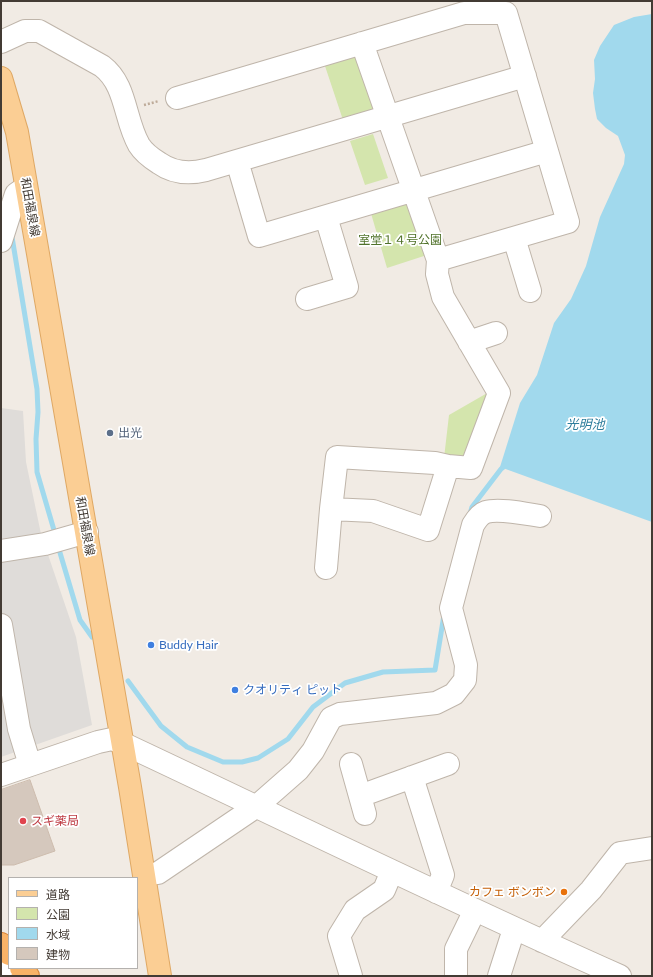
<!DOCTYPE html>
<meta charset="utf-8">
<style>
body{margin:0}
#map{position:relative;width:653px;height:977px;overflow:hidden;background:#f1ebe4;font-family:Lato,"Noto Sans JP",sans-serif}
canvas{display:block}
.frame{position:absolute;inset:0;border:2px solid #433b34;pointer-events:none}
.legend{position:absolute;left:8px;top:877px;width:130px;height:92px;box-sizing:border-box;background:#fff;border:1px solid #b4b1ae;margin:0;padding:5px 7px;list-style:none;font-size:12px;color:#433b34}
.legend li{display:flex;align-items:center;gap:8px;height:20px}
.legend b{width:20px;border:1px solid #b4b1ae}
</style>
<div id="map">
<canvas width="653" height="977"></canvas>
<div class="frame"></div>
<ul class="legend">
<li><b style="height:5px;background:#fbce94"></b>道路</li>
<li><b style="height:11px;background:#d4e5ad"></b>公園</li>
<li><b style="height:11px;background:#a1d9ed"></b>水域</li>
<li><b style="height:11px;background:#d5c8bd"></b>建物</li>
</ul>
</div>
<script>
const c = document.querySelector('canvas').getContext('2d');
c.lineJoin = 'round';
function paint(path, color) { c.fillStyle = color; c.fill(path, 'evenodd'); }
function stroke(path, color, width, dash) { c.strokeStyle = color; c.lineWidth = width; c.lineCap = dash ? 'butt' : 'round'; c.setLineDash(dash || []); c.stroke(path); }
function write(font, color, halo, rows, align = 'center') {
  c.font = font + ' Lato,"Noto Sans JP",sans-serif'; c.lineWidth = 3.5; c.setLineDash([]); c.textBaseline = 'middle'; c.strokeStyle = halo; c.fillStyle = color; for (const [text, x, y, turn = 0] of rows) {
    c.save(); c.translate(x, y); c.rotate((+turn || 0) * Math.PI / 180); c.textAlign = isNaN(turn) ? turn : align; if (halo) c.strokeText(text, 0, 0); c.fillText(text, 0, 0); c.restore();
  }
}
paint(new Path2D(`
 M354,50L378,106L374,111L343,120L323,60Z
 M373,134L388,178L365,185L350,141Z
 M409,203L427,255L387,268L370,210Z
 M489,392L468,453L460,459L444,458L449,415Z`), '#d4e5ad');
paint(new Path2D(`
 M1,408L23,411L26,462L41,534L76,637L92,725L1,757Z`), '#dfdcd9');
paint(new Path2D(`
 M652,14V522L500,467L520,403L537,375L554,323L571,299L586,266L600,217L624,164L625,155L618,136L606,128L597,119L595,109L593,93L595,79L594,60L600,46L614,25L634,17Z`), '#a1d9ed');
stroke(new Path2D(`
 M12,237L37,389L38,412L36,439L37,472L56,537
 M470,514L472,507L501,469L506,465
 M58,546L80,620L92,637
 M128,681L161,726L187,747L223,762H242L258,758L288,739L313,707L345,683L383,672L435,670L444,615`), '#a1d9ed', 5);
const building = new Path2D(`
 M30,780L55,851L14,865H1V790Z`);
paint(building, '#d5c8bd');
stroke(building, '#cdbcad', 1);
const minor = new Path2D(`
 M1,42L25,31H39L102,66C127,85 124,119 139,145C144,153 151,158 159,163C173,173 190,174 206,170L525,76
 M177,98L464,13H506L568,222L438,260
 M237,161L259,236L547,151
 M514,238L530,291
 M1,241L16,194L26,187
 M307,299L347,287L326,217
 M469,342L496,333
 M331,509L373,511L428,530L448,466L471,468L499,393L443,297L437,274L438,260L362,43
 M1,551L45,544L87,532
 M326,568L331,509L337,457L435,463L448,466
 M1,625L19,729L30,765
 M351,764L365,814
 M1,775L98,742L112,739L122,743C288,821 453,902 620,976
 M412,777L443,875L436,892
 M360,796L448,764
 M145,875L158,873L257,806L298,770L313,751L331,718L340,714L436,703L454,694L465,680L466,665L451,608L473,525C476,520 480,514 486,512C499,508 527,514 540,516
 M542,941L591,890L620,853L652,848
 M1,967L9,964
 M351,976L339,936L355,910L384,890L392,871
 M456,976V949L475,910
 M499,976L514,929`);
const major = new Path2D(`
 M1,78L17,132L130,787L160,976`);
const highway = new Path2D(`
 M1,944L9,954
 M21,968L28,976`);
stroke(minor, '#bfb5aa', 24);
stroke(major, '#dfa864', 24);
stroke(highway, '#d88538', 24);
stroke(new Path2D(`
 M144,105L159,101`), '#beab99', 2.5, [2, 2]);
stroke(minor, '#fff', 22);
stroke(major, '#fbce94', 22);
stroke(highway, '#f9b367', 22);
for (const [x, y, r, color] of [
 [110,433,4,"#5c6f8a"],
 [151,645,4,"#3f7fe0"],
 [235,690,4,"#3f7fe0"],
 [23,821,4,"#e0444e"],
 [564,892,4,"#e8710a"]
]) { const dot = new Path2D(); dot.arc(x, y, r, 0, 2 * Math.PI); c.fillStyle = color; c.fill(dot); stroke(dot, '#fff', 1.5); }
write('12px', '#433b34', '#fff', [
 ["和田福泉線",30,207,80],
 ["和田福泉線",85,526,80]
]);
write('12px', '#50722a', '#fff', [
 ["室堂１４号公園",400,240]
]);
write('12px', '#4e5e75', '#fff', [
 ["出光",118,433]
], 'left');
write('12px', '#366cbe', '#fff', [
 ["Buddy Hair",159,645],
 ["クオリティ ピット",243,690]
], 'left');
write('12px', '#be3a42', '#fff', [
 ["スギ薬局",31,821]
], 'left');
write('12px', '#c56008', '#fff', [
 ["カフェ ボンボン",556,892]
], 'right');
write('italic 13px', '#2e7d9c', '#fff', [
 ["光明池",585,425]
]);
</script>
